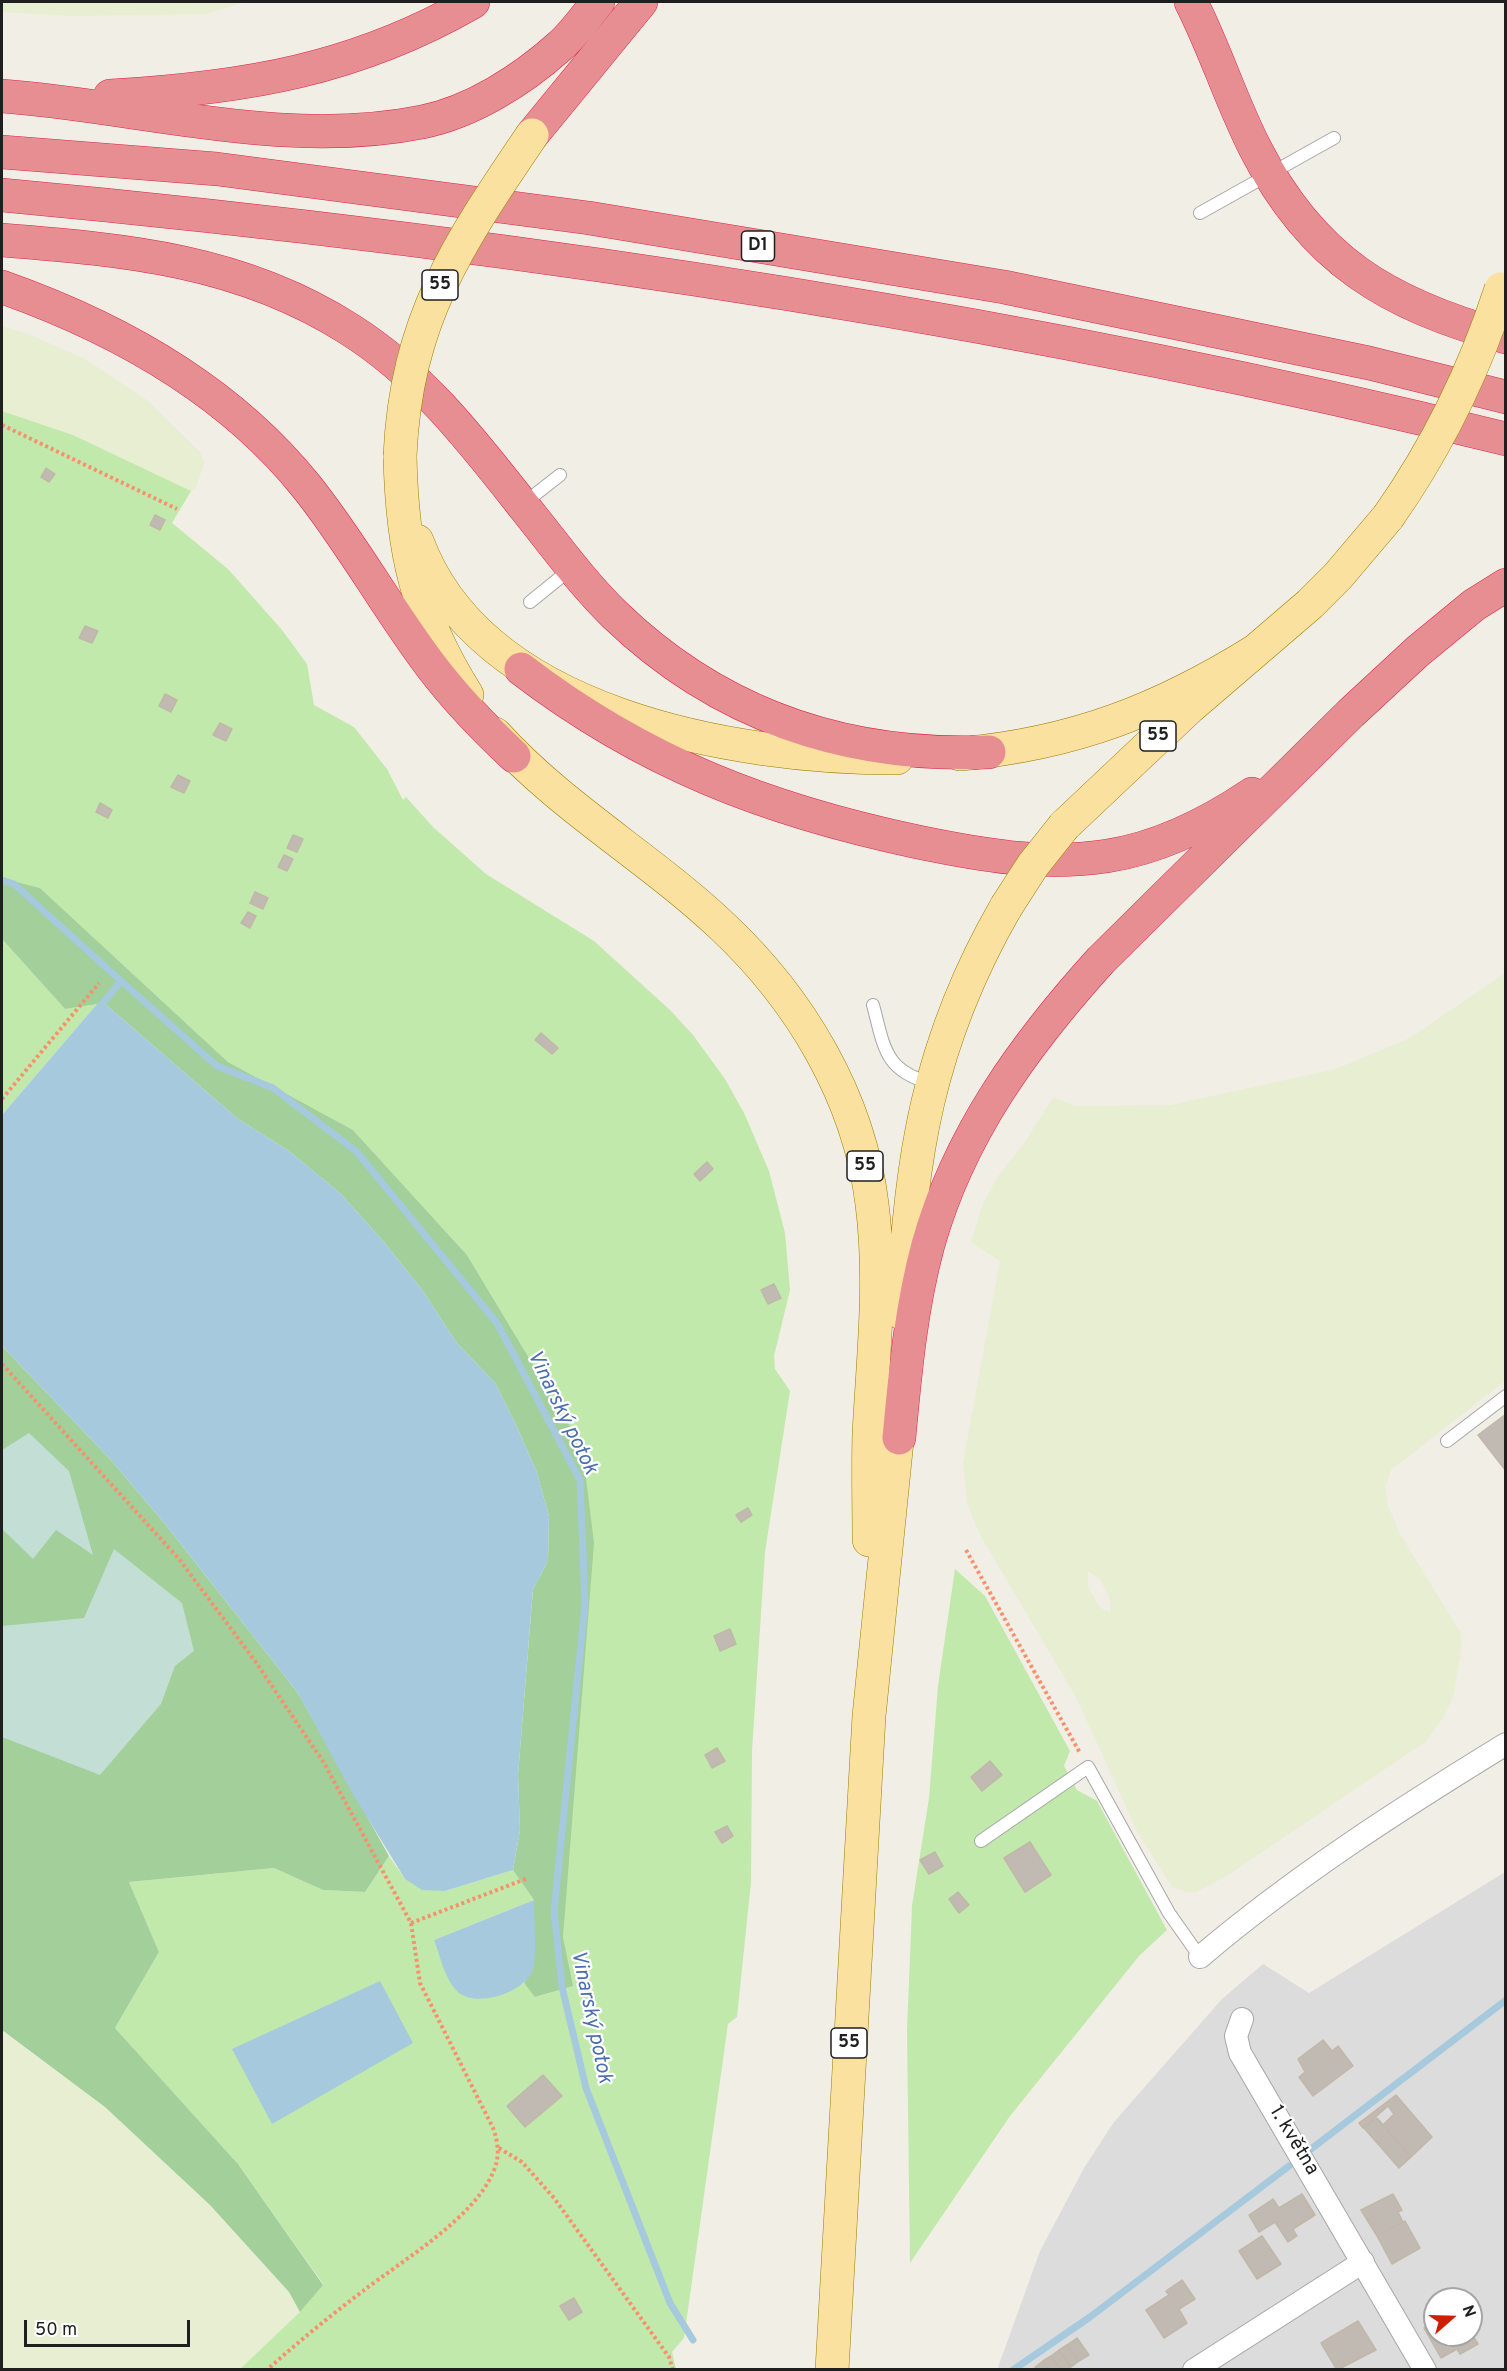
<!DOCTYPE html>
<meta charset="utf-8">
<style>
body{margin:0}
#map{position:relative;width:1507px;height:2371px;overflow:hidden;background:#f0eee5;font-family:Overpass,sans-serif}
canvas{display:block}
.frame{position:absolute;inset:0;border:3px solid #1f1f1f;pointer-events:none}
.north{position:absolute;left:1423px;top:2287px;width:60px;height:60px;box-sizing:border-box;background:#fff;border:2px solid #a5a5a5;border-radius:50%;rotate:70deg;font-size:16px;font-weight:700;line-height:24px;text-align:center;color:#1f1f1f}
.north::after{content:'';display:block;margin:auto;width:21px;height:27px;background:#cd1f01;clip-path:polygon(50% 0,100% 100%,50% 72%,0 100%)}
.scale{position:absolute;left:24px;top:2320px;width:166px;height:27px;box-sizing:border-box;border:3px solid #1f1f1f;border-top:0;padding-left:8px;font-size:18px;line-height:21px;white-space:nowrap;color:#1f1f1f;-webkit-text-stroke:4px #fff;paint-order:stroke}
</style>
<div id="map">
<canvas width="1507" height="2371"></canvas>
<div class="frame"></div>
<div class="north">N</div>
<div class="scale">50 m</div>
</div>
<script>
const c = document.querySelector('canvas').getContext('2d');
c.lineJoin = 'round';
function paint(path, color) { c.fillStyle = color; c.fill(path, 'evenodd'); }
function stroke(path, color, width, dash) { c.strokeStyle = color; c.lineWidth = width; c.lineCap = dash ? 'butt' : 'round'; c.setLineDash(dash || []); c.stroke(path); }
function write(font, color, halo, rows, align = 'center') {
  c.font = font + ' Overpass,sans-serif'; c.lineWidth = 4.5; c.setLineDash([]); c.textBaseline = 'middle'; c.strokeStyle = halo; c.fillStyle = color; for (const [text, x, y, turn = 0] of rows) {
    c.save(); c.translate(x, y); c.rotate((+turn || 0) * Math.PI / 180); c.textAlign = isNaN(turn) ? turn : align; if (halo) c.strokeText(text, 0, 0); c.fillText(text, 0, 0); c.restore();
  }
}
paint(new Path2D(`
 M1505,1872V2369L997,2370L1040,2251L1084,2168L1114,2122L1222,1999L1263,1964L1309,1993ZM1435,2299H1471V2335H1435Z`), '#dddcdc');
paint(new Path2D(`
 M2,2H246L204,14L73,16L2,12Z
 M2,326L28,334L85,359L147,400L201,453L204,464L195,489L191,491L73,435L2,411Z
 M1505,973V1381L1391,1470L1385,1487L1388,1506L1400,1534L1460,1632L1462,1647L1453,1697L1443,1718L1425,1742L1228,1875L1196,1892H1186L1172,1887L1138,1833L1076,1697L980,1535L967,1503L963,1463L1000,1261L971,1242L982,1206L998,1176L1023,1145L1053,1098L1076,1106L1171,1105L1336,1069L1410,1038ZM1088,1571L1100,1579L1110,1599V1613L1099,1607L1088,1586Z
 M2,2031L105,2107L210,2205L289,2292L300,2312L240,2369H2Z`), '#e8eed1');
paint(new Path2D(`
 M2,411L73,435L191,491L172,523L228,569L282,630L307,664L314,705L354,727L387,769L403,800L406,797L433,827L486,874L594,941L670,1010L693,1035L725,1079L744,1113L769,1171L785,1233L790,1290L774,1356L775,1369L790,1391L765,1552L752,1751L751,1882L737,2017L728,2024L684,2338L672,2352L676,2369H240L300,2312L323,2284L238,2164L115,2028L159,1952L129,1882L274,1868L323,1890L365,1892L389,1856L405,1879L445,1891L513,1870L534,1900L434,1940L510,1990L524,1983L536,1997L572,1986L563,1937L582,1446L467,1255L353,1130L228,1062L40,888L2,878Z
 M2,939L65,1009L97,1004L2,1115Z
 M955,1569L985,1596L1070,1751L1064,1766L1077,1790L1097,1801L1167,1930L1139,1956L1010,2116L910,2263L907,2032L912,1906L929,1798L938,1686Z`), '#c1e9ac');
paint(new Path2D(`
 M2,878L40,888L228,1062L353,1130L467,1255L582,1446L594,1543L563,1937L573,1986L535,1997L524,1983L533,1969L534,1900L513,1870L520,1830L518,1775L533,1589L548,1561L549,1516L536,1470L516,1425L495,1383L456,1342L423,1291L384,1242L341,1194L289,1151L238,1119L104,1003L65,1009L2,939Z
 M2,1346L110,1459L165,1524L298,1693L389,1856L365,1892L323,1890L274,1868L129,1882L159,1952L115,2028L238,2164L323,2285L300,2312L289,2292L210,2205L105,2107L2,2030Z`), '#a2cf9a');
paint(new Path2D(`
 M29,1433L69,1471L93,1555L56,1530L33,1559L2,1529V1450Z
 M114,1549L182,1603L194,1651L175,1666L161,1704L100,1775L2,1737V1626L84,1618Z`), '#c2ded5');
paint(new Path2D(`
 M104,1003L238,1119L289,1151L341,1194L384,1242L423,1291L456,1342L495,1383L516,1425L536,1470L549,1516L548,1561L533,1589L518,1775L520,1830L513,1870L445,1891L422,1890L405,1879L351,1791L298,1693L165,1524L110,1459L2,1346V1115L97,1004Z
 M534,1900C534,1916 537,1957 533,1970C525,1993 474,2009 457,1991C445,1979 440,1956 434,1940Z
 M380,1981L413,2043L272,2124L232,2049Z`), '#a6c9dd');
stroke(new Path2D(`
 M2,880L14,884L121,981
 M99,1008L121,981L217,1066L273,1088L356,1151L497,1323L580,1480L585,1604L554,1911L562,1987L586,2088L670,2303L693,2340
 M1311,2149L1506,2000
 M1013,2370L1090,2317L1289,2166`), '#a6c9dd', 7);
const building = new Path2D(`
 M46,468L55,474L49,482L41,477Z
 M155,515L165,520L160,530L150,525Z
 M85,626L98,631L92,643L79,638Z
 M165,694L177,700L171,712L159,706Z
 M220,723L232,729L226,741L213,735Z
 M178,775L190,781L184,793L171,787Z
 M100,803L112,810L108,818L96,812Z
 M293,835L303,839L297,852L287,848Z
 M284,855L293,859L287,871L278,867Z
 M255,892L268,898L263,909L250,903Z
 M248,912L256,916L250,928L241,923Z
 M541,1033L558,1048L552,1054L535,1040Z
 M707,1162L713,1169L700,1181L694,1174Z
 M774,1284L781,1298L768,1304L761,1290Z
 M1506,1414V1471L1478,1435Z
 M748,1508L752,1515L741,1522L736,1515Z
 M730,1629L736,1644L720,1651L714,1636Z
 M717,1748L725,1761L712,1768L705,1755Z
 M990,1761L1002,1775L982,1791L971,1777Z
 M727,1826L733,1836L722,1843L715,1832Z
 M1030,1842L1051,1875L1025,1892L1004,1858Z
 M935,1852L943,1866L929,1874L920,1860Z
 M958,1892L969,1905L959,1913L949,1899Z
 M1323,2040L1332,2051L1338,2046L1353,2066L1313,2096L1299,2077L1305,2072L1298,2059Z
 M543,2075L562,2096L525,2127L507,2106Z
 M1396,2095L1432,2137L1411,2157L1383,2125L1394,2114L1388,2106L1363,2128L1359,2123Z
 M1377,2118L1411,2157L1399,2168L1364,2128Z
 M1302,2194L1315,2215L1293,2229L1297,2236L1288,2242L1275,2222L1259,2232L1249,2215L1273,2199L1279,2208Z
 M1393,2194L1402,2210L1398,2212L1403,2222L1377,2236L1361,2210Z
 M1405,2221L1420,2248L1392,2264L1377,2236Z
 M1262,2236L1281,2264L1257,2279L1239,2251Z
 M1182,2280L1195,2299L1179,2309L1187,2323L1164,2338L1146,2310L1169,2295L1166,2291Z
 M574,2298L582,2312L569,2320L560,2306Z
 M1475,2299L1481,2311L1471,2317V2301Z
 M1358,2321L1376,2350L1337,2370L1321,2343Z
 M1435,2322V2335H1471V2333L1478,2344L1460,2354L1457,2349L1441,2358L1424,2328Z
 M1077,2338L1089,2355L1079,2361L1067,2345Z
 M1067,2345L1079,2361L1071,2367L1059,2350Z
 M1059,2350L1071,2367L1068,2370H1061L1051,2356Z
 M1051,2356L1061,2370H1049L1043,2361Z
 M1043,2361L1049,2370H1037L1035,2367Z`);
paint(building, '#c0bab2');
stroke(building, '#c1b7a8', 1.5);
const service = new Path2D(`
 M1200,213L1334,138
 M523,504L560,475
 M530,602L572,568
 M873,1005C884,1046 884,1071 931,1083
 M1447,1441L1506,1396
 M981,1841L1088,1767L1169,1913L1200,1957`);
const minor = new Path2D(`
 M1200,1957C1294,1877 1400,1809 1506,1744
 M1242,2019L1236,2036L1240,2053L1425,2370
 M1194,2370L1363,2262`);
const primary = new Path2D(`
 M400,456C402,550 416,614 467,695
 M417,541C481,715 735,758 897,758
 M495,734C562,808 650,858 722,926C800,999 859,1097 872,1204C882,1281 873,1358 869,1434C868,1470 869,1505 869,1540
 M960,754C1073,744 1160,710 1255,651
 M1064,826L1190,707L1310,604L1338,576L1388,517
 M903,1314C909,1161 928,1042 1006,907
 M832,2370L869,1716L900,1411`);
const motorway = new Path2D(`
 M1191,2C1215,49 1231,101 1255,148C1312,260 1388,305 1506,337
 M2,96C139,106 283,150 422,122C472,112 522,80 560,46C574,34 586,16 598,2
 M110,96C244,88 355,70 473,2
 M532,135L641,2
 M2,152L217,169L589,218L1004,287L1369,363L1506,397
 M2,195C508,242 1012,317 1506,439
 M2,240C126,250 241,260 349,329C421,374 473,442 525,508C554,544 582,583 615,615C719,715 847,758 989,752
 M2,287C118,328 228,389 306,486C352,543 387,608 431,666C456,699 484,728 514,756
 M521,669C644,763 767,810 918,842C981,855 1042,866 1107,856C1159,848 1209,823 1252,794
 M899,1438C905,1374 911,1307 928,1245C959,1134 1025,1044 1101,960L1351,713L1418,651L1474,605L1506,585`);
stroke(service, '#a6a6a6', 14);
stroke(minor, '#a6a6a6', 24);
stroke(primary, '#997c01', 34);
stroke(motorway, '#da264a', 34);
stroke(new Path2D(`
 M2,425L177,509
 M2,1099L99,983
 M2,1364L179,1559L255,1661L324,1763L411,1923L420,1983L494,2130C498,2144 500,2156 494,2170C476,2217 403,2260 363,2291C330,2316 298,2342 267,2370
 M966,1550L1080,1753
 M411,1923L528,1878
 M499,2148L522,2162L554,2198L669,2357L673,2370`), '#f9906d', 4, [3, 3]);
stroke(service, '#fff', 12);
stroke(minor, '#fff', 22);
stroke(primary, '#fbe19f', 33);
stroke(motorway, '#e68e92', 33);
const primaryBridge = new Path2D(`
 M400,456C406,320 458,244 532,135
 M1388,517C1438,446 1474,372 1501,289
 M1006,907L1033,865L1064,826`);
stroke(primaryBridge, '#997c01', 34, []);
stroke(primaryBridge, '#fbe19f', 33);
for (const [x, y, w] of [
 [758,246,33],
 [440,285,36],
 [1158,736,36],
 [865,1166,36],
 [849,2043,36]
]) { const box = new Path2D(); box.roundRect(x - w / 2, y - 15, w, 30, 4.5); c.fillStyle = '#fff'; c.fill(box); stroke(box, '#1f1f1f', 1.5); }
write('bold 18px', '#1f1f1f', null, [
 ["D1",758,246],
 ["55",440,285],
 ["55",1158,736],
 ["55",865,1166],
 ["55",849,2043]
]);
write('20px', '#1f1f1f', '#fff', [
 ["1. května",1293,2141,59]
]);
write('italic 21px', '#4c6faf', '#fff', [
 ["Vinarský potok",561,1413,64],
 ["Vinarský potok",590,2017,78]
]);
</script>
